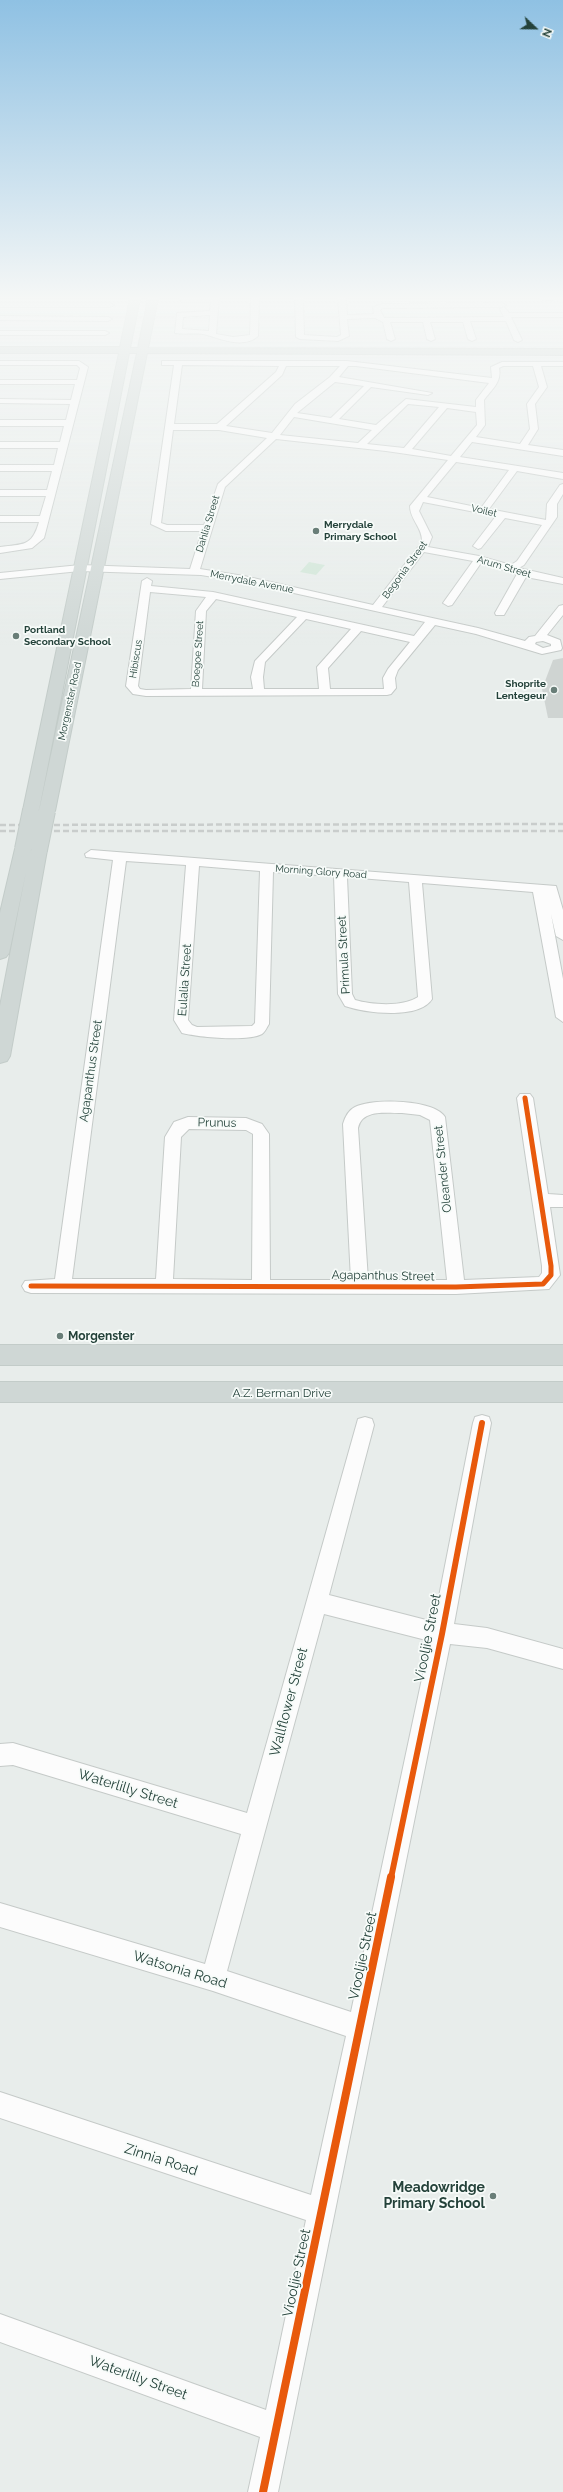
<!DOCTYPE html>
<style>
body{margin:0}
#map{position:relative;width:563px;height:2492px;overflow:hidden;background:#e8edeb;font-family:Raleway,sans-serif}
canvas{display:block}
.north{position:absolute;left:515px;top:8px;width:40px;height:40px;-webkit-text-stroke:3px #f7fbf9;paint-order:stroke;rotate:112deg;font-size:11px;font-weight:700;line-height:16px;text-align:center;color:#24423a}
.north::after{content:'';display:block;margin:auto;width:14px;height:18px;background:#24423a;clip-path:polygon(50% 0,100% 100%,50% 72%,0 100%)}
</style>
<div id="map">
<canvas width="563" height="2492"></canvas>
<div class="north">N</div>
</div>
<script>
const c = document.querySelector('canvas').getContext('2d');
c.lineJoin = 'round';
function paint(path, color) { c.fillStyle = color; c.fill(path, 'evenodd'); }
function stroke(path, color, width, dash) { c.strokeStyle = color; c.lineWidth = width; c.lineCap = dash ? 'butt' : 'round'; c.setLineDash(dash || []); c.stroke(path); }
function write(font, color, halo, rows, align = 'center') {
  c.font = font + ' Raleway,sans-serif'; c.lineWidth = 3.5; c.setLineDash([]); c.textBaseline = 'middle'; c.strokeStyle = halo; c.fillStyle = color; for (const [text, x, y, turn = 0] of rows) {
    c.save(); c.translate(x, y); c.rotate((+turn || 0) * Math.PI / 180); c.textAlign = isNaN(turn) ? turn : align; if (halo) c.strokeText(text, 0, 0); c.fillText(text, 0, 0); c.restore();
  }
}
paint(new Path2D(`
 M309,562L325,565L316,575L300,572Z`), '#d1e6d8');
paint(new Path2D(`
 M563,658V718H548L542,689L553,660Z`), '#cfd4d2');
const minor = new Path2D(`
 M179,299H219L216,334L233,337L250,335L251,299H259L258,336C244,349 221,339 207,335C197,332 185,335 175,333L177,313L210,311L211,302H182ZM210,315L209,331L182,329L183,317Z
 M295,299H303L304,335L337,337L341,335L338,299H346L347,315L374,314L373,307L382,304L502,303L506,305L502,307L383,308L380,310L384,318L504,317L500,309L504,307L509,313H563V317H511L522,340L518,342L514,340L506,321H470L476,339L472,341L468,339L463,322H430L435,339L431,341L427,339L423,322H390L395,339L391,341L387,339L383,322L375,318L347,319L349,336L338,341L300,339L296,337Z
 M541,299H563V302Z
 M0,303H110L114,305L110,307H0Z
 M0,316L108,317L112,319L108,321L0,320Z
 M0,331H105L109,333L105,335H0Z
 M0,361H79L88,367L44,538L32,548L0,553V547C23,544 32,547 39,522H0V516H40L46,496H0V490H47L52,471H0V465H54L58,448H0V442H60L64,426H0V420H66L70,404L0,403V399L71,400L75,384H0V380H77L80,368L77,365H0Z
 M162,361H347L492,378L491,367L502,362H563V366H541L547,387L535,404L538,429L528,445L563,450V456L472,442L460,457L563,473V479L517,471L489,509L546,520L547,504L560,485L563,484V494L557,504V517L524,565L519,568L563,578V584L526,577L504,615H496L495,613L517,574L481,563L452,605L448,606L443,603L473,561L424,552L382,607L478,628L525,641L529,637L535,636L559,606L563,605V615L547,635L560,640L562,648L561,650L542,654L476,634L435,625L398,670L395,678L396,688L391,694L387,695L146,696L133,694L126,686L142,581L147,578L152,581L151,586L213,592L414,636L425,622L244,582L201,575L80,571L0,579V573L80,565L190,569L202,531H166L151,524L174,365H162ZM182,365L279,366L276,372L217,424H174ZM286,366H340L330,377L295,404L272,433L226,426L282,375ZM348,366H356L489,383L476,400V407L406,399L376,425L339,419L371,387L428,395L432,393L339,377ZM503,366H533L539,387L527,404L530,429L520,444L476,437L485,425L484,400C492,389 502,382 499,368ZM335,382L364,386L331,418L297,413ZM408,404L439,407L404,448L367,444ZM447,408L476,412L477,425L451,456L412,449ZM294,417L372,430L358,443L280,435ZM173,430H219L267,438L218,484L204,525H167L161,523ZM276,439L386,451L448,460L410,506C410,520 423,528 422,542L373,605L244,576L200,569L225,487ZM456,462L509,470L481,508L427,497ZM423,502L496,516L473,546L478,549L481,548L505,518L542,525L517,561L511,565L479,556L428,547L432,537L419,511ZM150,592L206,597L196,611L191,689L146,690L140,689L138,686ZM216,599L297,617L255,661L251,677L253,689H202L206,611ZM306,619L351,629L317,667L319,689H264L263,677L265,662ZM361,631L410,642L388,669L383,678L384,689H330L328,668ZM543,641L551,644V646L543,648L535,644L536,642Z
 M91,850L556,886L563,910V940L556,936L551,914L563,979V1022L556,1017L533,892L422,883L432,999C419,1020 365,1013 345,1006L338,994L334,876L273,872L269,1024C267,1027 265,1032 262,1034C247,1042 198,1037 182,1033L174,1020L186,865L126,861L72,1279H156L165,1137L174,1122L188,1117L246,1118L262,1124L269,1134L270,1280H351L343,1124C345,1117 349,1110 355,1107C372,1098 434,1099 445,1117L464,1280L539,1277L542,1273V1266L517,1098L520,1094H530L533,1098L548,1194L563,1195V1207H550L560,1275L549,1289L456,1294L31,1293L25,1291L22,1286L25,1281L55,1279L113,860L86,857L85,854ZM199,866L260,871L255,1023L252,1026L197,1027L192,1025L188,1020ZM347,877L409,882L418,997C403,1007 372,1005 355,1000L352,994ZM402,1113L420,1115L430,1120L447,1280H368L358,1128C362,1109 386,1113 402,1113ZM189,1129L246,1130L253,1134L252,1280L173,1279L181,1137Z
 M482,1415L489,1417L491,1423L454,1624L487,1628L563,1649V1669L487,1648L450,1644L278,2492H248L260,2437L0,2342V2314L266,2410L306,2220L0,2118V2092L311,2195L346,2036L213,1991L0,1927V1903L205,1964L241,1834L13,1765L0,1766V1744L13,1743L247,1813L358,1419L365,1417L372,1419L374,1425L329,1595L434,1622L473,1423L475,1417ZM324,1614L430,1641L351,2012L227,1971Z`);
const major = new Path2D(`
 M130,299H140L130,348H138L148,299H158L148,348L563,349V355L147,353L55,811L47,816L39,811L137,353H129L39,810L31,815L23,810L119,353H0V347H120Z
 M23,844L29,845L31,849L39,845L45,846L47,850L10,1056L7,1061L0,1063V1006L26,872L9,953L6,957L0,959V913L15,849L17,845Z
 M0,1345H563V1365H0Z
 M0,1382H563V1402H0Z`);
stroke(minor, '#c5cac8', 2);
stroke(major, '#c3ccc9', 2);
paint(minor, '#fcfcfc');
paint(major, '#cfd7d5');
stroke(new Path2D(`
 M0,825L563,824
 M0,831H563`), '#c9cdcc', 2.5, [6, 3]);
const majorBridge = new Path2D(`
 M23,849L31,810
 M39,850L47,811`);
stroke(majorBridge, '#c3ccc9', 18, []);
stroke(majorBridge, '#cfd7d5', 16);
stroke(new Path2D(`
 M31,1286L456,1287L543,1284L551,1275V1266L525,1098`), '#e8590c', 5);
stroke(new Path2D(`
 M391,1878L442,1634L482,1423`), '#e8590c', 6);
stroke(new Path2D(`
 M263,2492L391,1877`), '#e8590c', 8);
const sky = c.createLinearGradient(0, 0, 0, 648);
sky.addColorStop(0, '#8fc1e3');
sky.addColorStop(0.46, '#f5f7f6');
sky.addColorStop(1, '#f5f7f600');
c.fillStyle = sky;
c.fillRect(0, 0, 563, 648);
for (const [x, y, r, color] of [
 [316,531,4,"#697e78"],
 [16,636,4,"#697e78"],
 [554,690,4,"#697e78"],
 [60,1336,4,"#697e78"],
 [493,2196,4,"#697e78"]
]) { const dot = new Path2D(); dot.arc(x, y, r, 0, 2 * Math.PI); c.fillStyle = color; c.fill(dot); stroke(dot, '#f7fbf9', 1.5); }
write('10px', '#24423a', '#f7fbf9', [
 ["Voilet",484,511,13],
 ["Dahlia Street",208,524,-73],
 ["Arum Street",504,567,16],
 ["Begonia Street",405,570,-54],
 ["Merrydale Avenue",252,582,11],
 ["Boegoe Street",198,654,-86],
 ["Hibiscus",136,659,-81],
 ["Morgenster Road",70,701,-78],
 ["Morning Glory Road",321,872,4]
]);
write('bold 10px', '#24423a', '#f7fbf9', [
 ["Merrydale",324,525],
 ["Primary School",324,537],
 ["Portland",24,630],
 ["Secondary School",24,642],
 ["Shoprite",546,684,"right"],
 ["Lentegeur",546,696,"right"]
], 'left');
write('12px', '#24423a', '#f7fbf9', [
 ["Primula Street",344,955,-93],
 ["Eulalia Street",185,980,-86],
 ["Agapanthus Street",91,1071,-82],
 ["Prunus",217,1123,1],
 ["Oleander Street",443,1169,-96],
 ["Agapanthus Street",383,1276,1],
 ["A.Z. Berman Drive",282,1393]
]);
write('bold 12px', '#24423a', '#f7fbf9', [
 ["Morgenster",68,1336]
], 'left');
write('14px', '#24423a', '#f7fbf9', [
 ["Viooljie Street",428,1638,-79],
 ["Wallflower Street",289,1702,-75],
 ["Waterlilly Street",128,1789,17],
 ["Viooljie Street",363,1956,-78],
 ["Watsonia Road",180,1970,17],
 ["Zinnia Road",161,2160,18],
 ["Viooljie Street",297,2273,-78],
 ["Waterlilly Street",138,2378,20]
]);
write('bold 14px', '#24423a', '#f7fbf9', [
 ["Meadowridge",485,2188],
 ["Primary School",485,2204]
], 'right');
</script>
